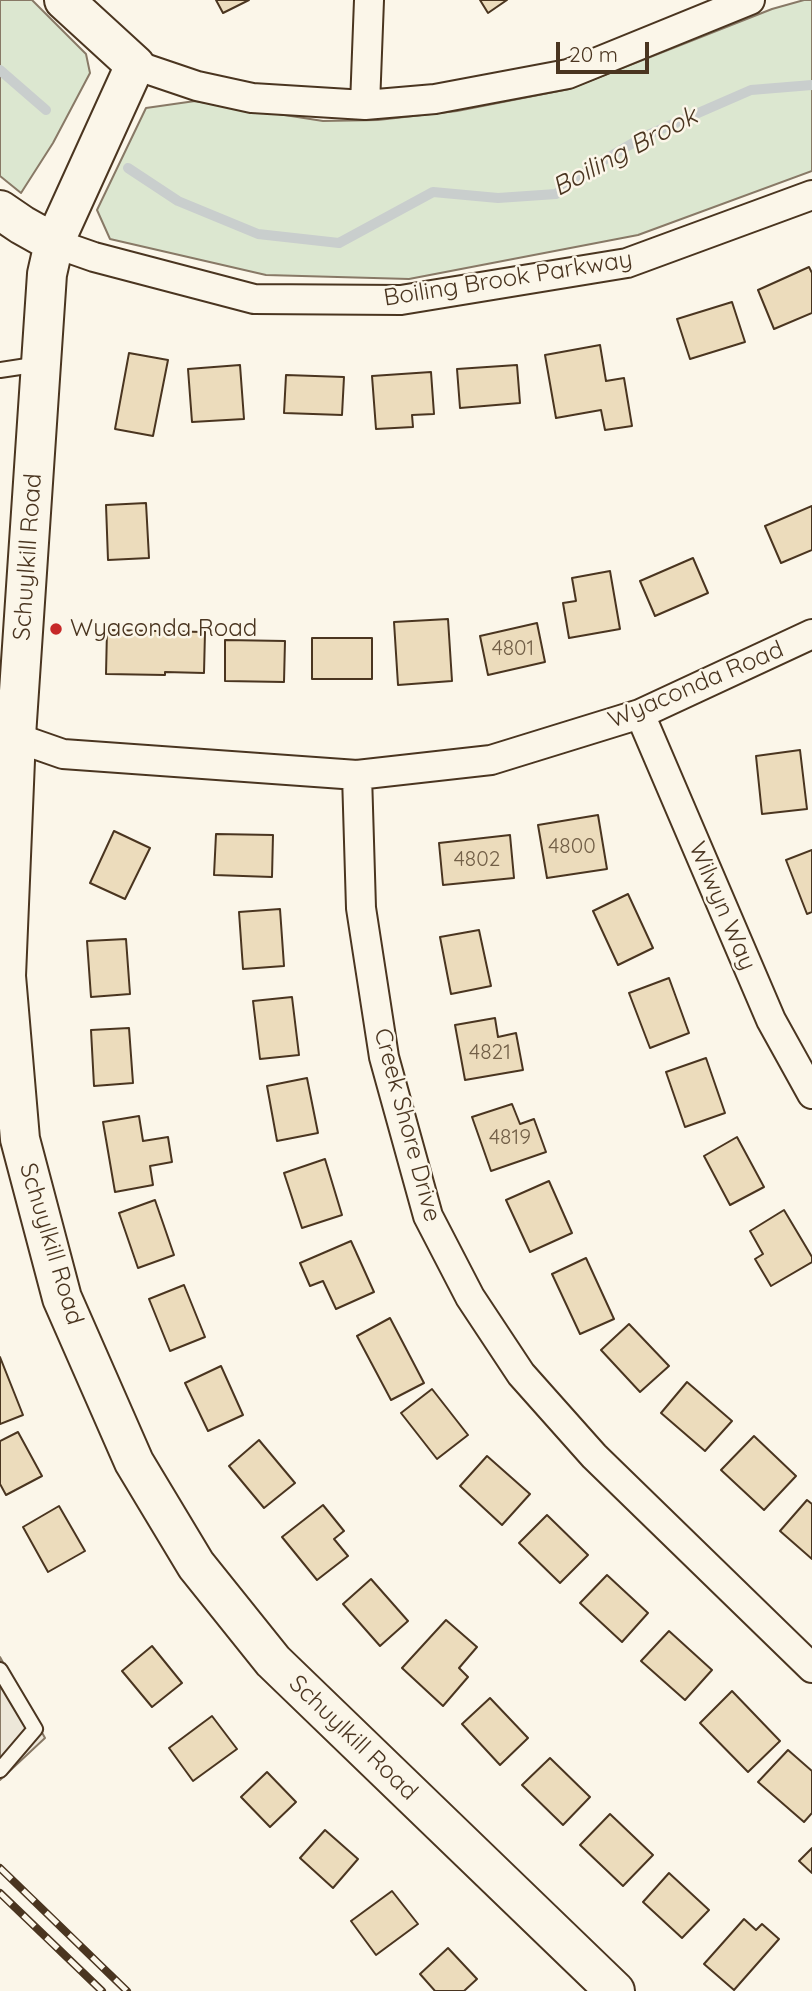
<!DOCTYPE html>
<style>
body{margin:0}
#map{position:relative;width:812px;height:1991px;overflow:hidden;background:#fbf6e9;font-family:Quicksand,sans-serif}
canvas{display:block}
.scale{position:absolute;left:556px;top:42px;width:93px;height:32px;box-sizing:border-box;border:4px solid #4a3520;border-top:0;padding-left:9px;font-size:21px;line-height:24px;white-space:nowrap;color:#4a3520;-webkit-text-stroke:5px #fbf6e9;paint-order:stroke}
</style>
<div id="map">
<canvas width="812" height="1991"></canvas>
<div class="scale">20 m</div>
</div>
<script>
const c = document.querySelector('canvas').getContext('2d');
c.lineJoin = 'round';
function paint(path, color) { c.fillStyle = color; c.fill(path, 'evenodd'); }
function stroke(path, color, width, dash) { c.strokeStyle = color; c.lineWidth = width; c.lineCap = dash ? 'butt' : 'round'; c.setLineDash(dash || []); c.stroke(path); }
function write(font, color, halo, rows, align = 'center') {
  c.font = font + ' Quicksand,sans-serif'; c.lineWidth = 5; c.setLineDash([]); c.textBaseline = 'middle'; c.strokeStyle = halo; c.fillStyle = color; for (const [text, x, y, turn = 0] of rows) {
    c.save(); c.translate(x, y); c.rotate((+turn || 0) * Math.PI / 180); c.textAlign = isNaN(turn) ? turn : align; if (halo) c.strokeText(text, 0, 0); c.fillText(text, 0, 0); c.restore();
  }
}
const green = new Path2D(`
 M0,0H32L86,54L90,73L53,143L21,193L0,176Z
 M804,0H812V171L638,235L409,279L266,275L110,239L97,210L146,108L195,101L323,121L378,120L457,111L569,89L772,9Z`);
paint(green, '#dce7d0');
stroke(green, '#887966', 2);
const parking = new Path2D(`
 M0,1657L45,1738L0,1780Z`);
paint(parking, '#ede7d9');
stroke(parking, '#887966', 2);
stroke(new Path2D(`
 M0,70L46,110
 M128,168L178,201L258,234L339,243L433,192L498,198L556,194L594,166L643,137L751,90L812,85`), '#c9cecd', 10);
const building = new Path2D(`
 M216,0H249L223,13Z
 M480,0H507L488,13Z
 M809,267L812,273V313L774,329L758,290Z
 M732,302L745,342L690,359L677,319Z
 M600,345L606,381L624,378L632,426L605,430L601,410L556,418L545,355Z
 M129,353L168,360L153,436L115,429Z
 M240,365L244,419L192,422L188,369Z
 M517,365L520,403L460,408L457,369Z
 M431,372L434,414L412,415L413,427L376,429L372,376Z
 M286,375L344,377L342,415L284,413Z
 M146,503L149,558L108,560L106,505Z
 M812,506V550L781,563L765,526Z
 M693,558L708,593L655,616L640,581Z
 M610,571L620,629L569,638L563,603L576,601L572,578Z
 M448,619L452,681L398,685L394,622Z
 M537,623L545,662L488,675L480,636Z
 M107,630L205,632L204,673L165,672V675L106,674Z
 M312,638H372V679H312Z
 M225,640L285,641L284,682L225,681Z
 M800,750L807,809L762,814L756,756Z
 M598,815L607,869L547,878L538,825Z
 M114,831L150,848L125,899L90,883Z
 M216,834L273,835L272,877L214,875Z
 M510,835L514,878L443,885L439,843Z
 M812,850V912L807,914L786,860Z
 M628,894L653,948L618,965L593,911Z
 M280,909L284,966L243,969L239,912Z
 M479,930L491,986L451,994L440,937Z
 M126,939L130,994L91,997L87,941Z
 M669,978L689,1033L650,1048L629,993Z
 M292,997L299,1055L260,1059L253,1001Z
 M495,1018L498,1037L516,1033L523,1070L465,1080L455,1025Z
 M129,1028L133,1083L94,1086L91,1030Z
 M706,1058L725,1113L685,1127L666,1072Z
 M307,1078L318,1133L277,1141L267,1086Z
 M512,1104L520,1124L534,1119L546,1152L491,1171L472,1117Z
 M139,1116L143,1141L168,1137L172,1162L150,1166L153,1185L115,1192L103,1122Z
 M737,1137L764,1187L730,1205L704,1156Z
 M325,1159L342,1215L302,1228L284,1173Z
 M549,1181L572,1233L530,1252L506,1200Z
 M155,1200L174,1255L138,1268L119,1213Z
 M784,1210L812,1257V1262L771,1286L755,1259L763,1254L750,1231Z
 M351,1241L374,1292L336,1309L323,1281L310,1286L300,1263Z
 M586,1258L614,1319L580,1334L552,1274Z
 M184,1285L205,1337L170,1351L149,1299Z
 M390,1318L424,1383L391,1400L357,1336Z
 M629,1324L669,1366L640,1392L601,1350Z
 M0,1357L23,1415L0,1424Z
 M221,1366L243,1415L208,1431L185,1383Z
 M687,1382L732,1421L705,1451L661,1413Z
 M432,1389L468,1435L437,1459L401,1413Z
 M18,1432L42,1476L6,1495L0,1484V1441Z
 M754,1436L796,1476L764,1510L721,1470Z
 M259,1440L295,1483L264,1508L229,1466Z
 M487,1456L530,1494L502,1525L460,1486Z
 M807,1500L812,1504V1559L780,1531Z
 M323,1505L344,1531L334,1539L348,1556L317,1580L282,1537Z
 M59,1506L85,1551L48,1572L23,1527Z
 M547,1515L588,1555L560,1583L519,1543Z
 M607,1575L648,1613L622,1642L580,1603Z
 M371,1579L408,1621L380,1646L343,1604Z
 M446,1620L477,1647L459,1668L468,1677L443,1706L402,1668Z
 M669,1631L712,1670L685,1700L641,1661Z
 M152,1646L182,1683L152,1707L122,1671Z
 M732,1691L780,1741L748,1772L700,1723Z
 M490,1698L528,1738L500,1765L462,1724Z
 M212,1716L237,1749L193,1781L169,1748Z
 M788,1750L812,1771V1813L804,1822L758,1782Z
 M550,1758L590,1797L563,1825L522,1785Z
 M267,1772L296,1802L270,1827L241,1797Z
 M610,1814L653,1855L623,1886L580,1845Z
 M325,1830L358,1859L333,1888L300,1858Z
 M812,1848V1873L799,1861Z
 M669,1873L709,1910L682,1938L643,1902Z
 M392,1891L418,1924L376,1955L351,1921Z
 M744,1919L756,1930L762,1924L779,1939L734,1990L704,1964Z
 M448,1948L477,1979L464,1991H435L420,1974Z`);
paint(building, '#ecdcbc');
stroke(building, '#4a3520', 2);
const lane = new Path2D(`
 M0,370L40,364
 M0,1670L35,1729L0,1770`);
const street = new Path2D(`
 M135,65L197,86L252,98L365,105L435,99L568,74L750,0
 M365,105L369,0
 M54,243L94,257L254,299L401,300L627,263L812,195
 M640,714L771,1020L812,1094
 M0,732L63,754L357,775L491,760L640,714L812,634
 M357,775L361,908L384,1057L428,1216L470,1297L521,1374L594,1456L812,1668`);
const secondary = new Path2D(`
 M64,0L135,65L54,243L47,274L16,736L6,976L20,1139L62,1298L134,1462L196,1565L273,1661L615,1991
 M0,210L22,225L54,243`);
stroke(lane, '#4a3520', 18);
stroke(street, '#4a3520', 32);
stroke(secondary, '#4a3520', 42);
stroke(lane, '#fbf6e9', 14);
stroke(street, '#fbf6e9', 28);
stroke(secondary, '#fbf6e9', 38);
const rail = new Path2D(`
 M0,1868L127,1991
 M0,1893L102,1991`);
stroke(rail, '#4a3520', 8);
stroke(rail, '#fbf6e9', 5, [16]);
for (const [x, y, r, color] of [
 [56,629,7,"#c62828"]
]) { const dot = new Path2D(); dot.arc(x, y, r, 0, 2 * Math.PI); c.fillStyle = color; c.fill(dot); stroke(dot, '#fbf6e9', 2.5); }
write('21px', '#725f47', null, [
 ["4801",513,649],
 ["4800",572,847],
 ["4802",477,860],
 ["4821",490,1053],
 ["4819",510,1138]
]);
write('24px', '#4a3520', '#fbf6e9', [
 ["Boiling Brook Parkway",508,279,-9],
 ["Schuylkill Road",28,557,-86],
 ["Wyaconda Road",696,685,-23],
 ["Wilwyn Way",722,906,67],
 ["Creek Shore Drive",407,1125,75],
 ["Schuylkill Road",51,1244,73],
 ["Schuylkill Road",353,1738,44]
]);
write('24px', '#4a3520', '#fbf6e9', [
 ["Wyaconda Road",70,629]
], 'left');
write('italic 26px', '#4a3520', '#fbf6e9', [
 ["Boiling Brook",625,152,-28]
]);
</script>
